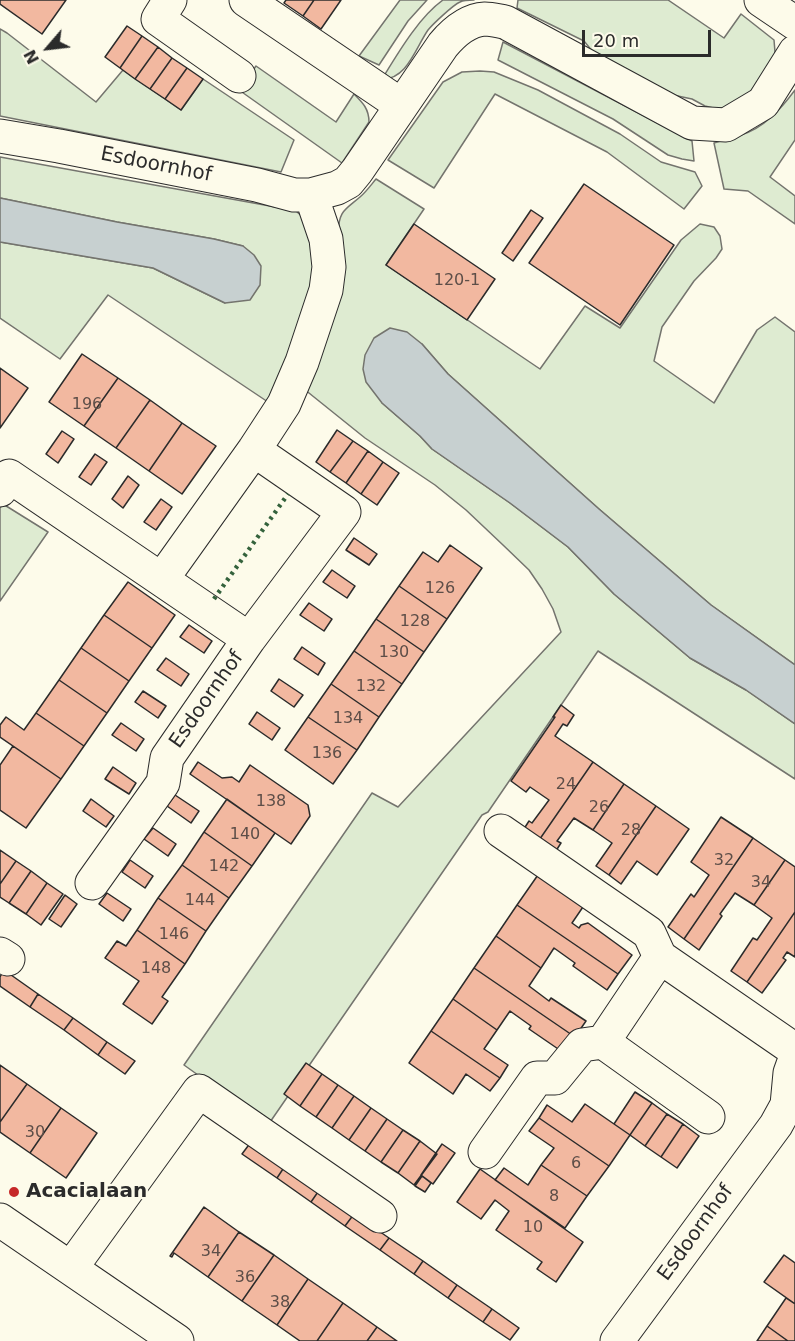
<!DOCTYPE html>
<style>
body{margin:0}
#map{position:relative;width:795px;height:1341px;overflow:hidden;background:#fdfbea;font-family:"DejaVu Sans",sans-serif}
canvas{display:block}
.north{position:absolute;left:18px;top:18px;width:60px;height:60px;-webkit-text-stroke:4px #fdfbea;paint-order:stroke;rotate:242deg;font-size:16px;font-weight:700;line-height:24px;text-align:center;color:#2b2b2b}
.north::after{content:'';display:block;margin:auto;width:21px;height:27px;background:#2b2b2b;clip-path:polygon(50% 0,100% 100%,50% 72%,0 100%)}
.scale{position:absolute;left:582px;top:30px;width:129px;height:27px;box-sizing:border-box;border:3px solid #2b2b2b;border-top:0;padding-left:8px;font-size:18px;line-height:21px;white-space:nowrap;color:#2b2b2b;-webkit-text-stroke:4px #fdfbea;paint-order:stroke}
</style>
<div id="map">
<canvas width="795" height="1341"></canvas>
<div class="north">N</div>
<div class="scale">20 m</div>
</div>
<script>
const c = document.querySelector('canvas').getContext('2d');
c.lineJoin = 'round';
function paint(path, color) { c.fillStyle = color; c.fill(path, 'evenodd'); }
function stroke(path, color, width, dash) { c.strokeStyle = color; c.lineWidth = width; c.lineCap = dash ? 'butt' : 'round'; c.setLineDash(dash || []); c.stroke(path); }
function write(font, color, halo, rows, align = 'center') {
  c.font = font + ' "DejaVu Sans",sans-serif'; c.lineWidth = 4.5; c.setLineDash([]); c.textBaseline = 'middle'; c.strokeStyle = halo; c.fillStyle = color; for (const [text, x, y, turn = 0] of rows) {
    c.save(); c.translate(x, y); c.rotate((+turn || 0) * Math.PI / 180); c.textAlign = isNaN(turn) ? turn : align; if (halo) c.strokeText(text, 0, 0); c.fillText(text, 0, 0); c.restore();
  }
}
const green = new Path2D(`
 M400,0H427L408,21L379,65L359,56Z
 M443,0H474C470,0 464,0 460,2C453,5 433,24 428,30C416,47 407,80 382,79C398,53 419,17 443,0Z
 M518,0H668L724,38L741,14L774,40L775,52L772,67L743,100L729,107L717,109L705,106L692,99L654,91L602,63L584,41L517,8Z
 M0,29L7,33L96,102L123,70L181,110L203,79L294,140L281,172L0,116Z
 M503,42L692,141L694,161L682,159L668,155L613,119L498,60Z
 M256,66L336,122L354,94C363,103 369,109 369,122L342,163L239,90Z
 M480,71L494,72L538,90L620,134L661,162L695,172L702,186L684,209L607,152L495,94L434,188L388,160L443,82L462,72Z
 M795,90V140L770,177L795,196V224L748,191L724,189L714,143C723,140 732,138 741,135C764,128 781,109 795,90Z
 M0,157L281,208L296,211L306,220L318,264L303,326L268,402L108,295L60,359L0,318V242L153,268L225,303L243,246L214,239L117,222L0,198Z
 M376,179L424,209L386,265L540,369L585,306L620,328L681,240L700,224L714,227L720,236L722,249L716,258L694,281L662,327L654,361L714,403L757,330L775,317L795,332V665L711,605L599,509L448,374L422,344L382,403L420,436L432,449L510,503L568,547L614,594L690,658L746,690L795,724V779L598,651L488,812L482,815L268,1125L184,1065L372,793L398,807L561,632L553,609L542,589L529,570L503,545L466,510L435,485L365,438L304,389L338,233C339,210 345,210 360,197C366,192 371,185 376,179Z
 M3,504L48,532L0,601V508Z`);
paint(green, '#deebd1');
stroke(green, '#74746e', 1.5);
const water = new Path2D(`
 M0,198L117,222L214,239L243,246L254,255L261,266L260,285L250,300L225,303L153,268L0,242Z
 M390,328L407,332L422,344L448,374L599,509L711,605L795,665V724L746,690L690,658L614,594L568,547L510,503L432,449L420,436L382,403L366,382L363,369L365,355L374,338Z`);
paint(water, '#c7d0d0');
stroke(water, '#74746e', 1.5);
const building = new Path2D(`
 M0,0H66L42,34L0,4Z
 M286,0H314L303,16L284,3Z
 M314,0H341L321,29L303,16Z
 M127,26L142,36L120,68L105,57Z
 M142,36L158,47L135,79L120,68Z
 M158,47L172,58L150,89L135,79Z
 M172,58L187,68L165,99L150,89Z
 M187,68L203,79L181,110L165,99Z
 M584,184L674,245L620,325L529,263Z
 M531,210L543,218L513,261L502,253Z
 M414,224L495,279L467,320L386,265Z
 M82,354L118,378L84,426L49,402Z
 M0,368L28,388L0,428Z
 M118,378L150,400L116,448L84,426Z
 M150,400L182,423L149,471L116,448Z
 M182,423L216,446L182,494L149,471Z
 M337,430L353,441L330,472L316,462Z
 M62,431L74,439L58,463L46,454Z
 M353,441L368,451L346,483L330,472Z
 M368,451L383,462L361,494L346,483Z
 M95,454L107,462L91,485L79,477Z
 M383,462L399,473L377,505L361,494Z
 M128,476L139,485L123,508L112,499Z
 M161,499L172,507L156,530L144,522Z
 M354,538L377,554L369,565L346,550Z
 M450,545L482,568L447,619L399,586L423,552L438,562Z
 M332,570L355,586L347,598L323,582Z
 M128,582L175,615L152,648L104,615Z
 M399,586L447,619L424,652L376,619Z
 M309,603L332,619L324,631L300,615Z
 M104,615L152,648L129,681L81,648Z
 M376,619L424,652L402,684L354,651Z
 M189,625L212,641L204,653L180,637Z
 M302,647L325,663L318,675L294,659Z
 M81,648L129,681L107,713L59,680Z
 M354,651L402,684L379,717L331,684Z
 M166,658L189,674L181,686L157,670Z
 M279,679L303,695L294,707L271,691Z
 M59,680L107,713L84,746L36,713Z
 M331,684L379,717L357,750L308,717Z
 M143,691L166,706L158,718L135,702Z
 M561,705L574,715L567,726L563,724L555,736L593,762L535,846L520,835L529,821L532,823L549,800L530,787L526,792L511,781L555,717H553Z
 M257,712L280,728L272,740L249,724Z
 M36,713L84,746L61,779L0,737V725L6,717L24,730Z
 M308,717L357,750L333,784L285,750Z
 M121,723L144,739L136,751L112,735Z
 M13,746L61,779L26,828L0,810V765Z
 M198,762L222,778L232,777L239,782L250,765L308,805L310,816L291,844L190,774Z
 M593,762L624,784L593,830L574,818L557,841L561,843L552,857L535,846Z
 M113,767L136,783L129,794L105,779Z
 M624,784L656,806L609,875L596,866L612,843L593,830Z
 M175,795L199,811L191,823L167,806Z
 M91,799L114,816L106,827L83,811Z
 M227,799L275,833L252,866L204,832Z
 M656,806L689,829L657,875L637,861L621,884L609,875Z
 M721,817L753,838L684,939L668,927L691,894L694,897L709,875L691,862Z
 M153,828L176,844L168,856L144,839Z
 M204,832L252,866L229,898L182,865Z
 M753,838L785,860L754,905L735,893L720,914L722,916L699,950L684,939Z
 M0,850L16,861L0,884Z
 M130,860L153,876L145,888L122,872Z
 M785,860L795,867V912L747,982L731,971L753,938L757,940L772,918L754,905Z
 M16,861L31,871L9,903L0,897V884Z
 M182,865L229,898L206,931L158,898Z
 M31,871L47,883L26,914L9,903Z
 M540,872L585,904L572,923L579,928L581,925L588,923L632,955L618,974L517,905Z
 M47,883L63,894L41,925L26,914Z
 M107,893L131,909L123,921L99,904Z
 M65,895L77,904L61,927L49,919Z
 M158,898L206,931L185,964L137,930Z
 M517,905L618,974L607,990L573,966L575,963L554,948L541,968L496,936Z
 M795,912V957L787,952L783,958L786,960L762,993L747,982Z
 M137,930L185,964L162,997L168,1001L152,1024L123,1004L139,981L105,958L117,941L126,946Z
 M496,936L541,968L529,986L549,1001L551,998L586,1021L575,1037L474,968Z
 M474,968L575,1037L564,1053L529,1029L531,1026L510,1011L497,1030L453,999Z
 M4,970L38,994L30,1007L0,986V977Z
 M38,994L73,1018L64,1030L30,1007Z
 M453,999L497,1030L484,1049L508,1065L500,1078L431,1031Z
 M73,1018L107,1042L98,1055L64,1030Z
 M431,1031L500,1078L490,1091L466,1074L453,1094L409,1063Z
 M107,1042L135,1061L125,1074L98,1055Z
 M306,1063L322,1074L300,1106L284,1094Z
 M0,1065L27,1084L0,1122Z
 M322,1074L338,1085L316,1117L300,1106Z
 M27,1084L61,1108L30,1153L0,1132V1122Z
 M338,1085L354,1096L332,1128L316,1117Z
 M635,1092L652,1103L630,1135L614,1124Z
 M354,1096L371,1108L349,1140L332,1128Z
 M652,1103L667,1114L645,1146L630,1135Z
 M585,1104L630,1135L609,1166L539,1118L547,1105L572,1122Z
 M61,1108L97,1133L66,1178L30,1153Z
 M371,1108L387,1119L365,1151L349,1140Z
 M667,1114L683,1124L661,1157L645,1146Z
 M539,1118L609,1166L587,1196L541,1165L554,1148L529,1131Z
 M387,1119L403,1130L381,1162L365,1151Z
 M683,1124L699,1136L677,1168L661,1157Z
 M403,1130L420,1141L398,1173L381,1162Z
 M420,1141L437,1154L414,1185L398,1173Z
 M251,1142L285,1166L277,1178L242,1154Z
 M442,1144L455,1153L433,1184L421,1175Z
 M541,1165L587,1196L565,1228L495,1180L504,1168L528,1185Z
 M285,1166L320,1189L311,1202L277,1178Z
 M480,1169L583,1242L556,1282L537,1269L542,1262L496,1230L509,1211L495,1200L481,1219L457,1202Z
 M422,1176L431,1183L425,1192L415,1186Z
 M320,1189L354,1214L345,1226L311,1202Z
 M204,1207L239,1232L208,1277L174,1253L172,1257L170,1256Z
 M354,1214L389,1238L380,1250L345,1226Z
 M239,1232L274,1255L242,1301L208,1277Z
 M389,1238L423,1261L414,1274L380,1250Z
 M274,1255L308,1279L277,1325L242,1301Z
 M784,1255L795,1263V1304L764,1282Z
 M423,1261L457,1285L448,1298L414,1274Z
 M308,1279L343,1303L317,1341H300L277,1325Z
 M457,1285L492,1309L483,1322L448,1298Z
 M786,1298L795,1304V1341H788L767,1326Z
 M343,1303L377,1327L367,1341H317Z
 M492,1309L519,1328L510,1340L483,1322Z
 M767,1326L788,1341H757Z
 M377,1327L397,1341H367Z`);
paint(building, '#f2b8a0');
stroke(building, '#2b2b2b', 1.5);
const street = new Path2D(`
 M170,0L158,19L239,76
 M246,0L401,105
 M761,0L795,23
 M0,136L59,146L257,185L294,195H311L337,188L348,182L357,171L443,45C453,33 467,20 485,19C491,19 499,21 505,22L692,123L726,125L763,103L795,52
 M0,490L9,476L249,639
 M162,579L254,450L284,404L302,362L326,290L329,267L326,239L311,195
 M501,831L649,933L660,957L795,1050
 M92,883L163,783L167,758L249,639L344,512L254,450
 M0,954L8,959
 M603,1042L708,1117
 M485,1152L537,1078H555L582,1045L603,1042L660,957
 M0,1220L177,1341
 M71,1268L199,1091L380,1216
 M617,1341L776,1125L787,1105L790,1073L795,1059`);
stroke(street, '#2b2b2b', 35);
stroke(street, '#fdfbea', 33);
stroke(new Path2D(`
 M214,599L288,494`), '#34623c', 4.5, [3, 4.5]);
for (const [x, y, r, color] of [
 [14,1192,6,"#c62828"]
]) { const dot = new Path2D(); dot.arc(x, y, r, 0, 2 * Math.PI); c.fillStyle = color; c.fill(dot); stroke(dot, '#fdfbea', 2); }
write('16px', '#5d4e48', null, [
 ["120-1",457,281],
 ["196",87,405],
 ["126",440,589],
 ["128",415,622],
 ["130",394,653],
 ["132",371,687],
 ["134",348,719],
 ["136",327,754],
 ["24",566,785],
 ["138",271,802],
 ["26",599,808],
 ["28",631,831],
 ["140",245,835],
 ["32",724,861],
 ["142",224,867],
 ["34",761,883],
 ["144",200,901],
 ["146",174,935],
 ["148",156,969],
 ["30",35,1133],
 ["6",576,1164],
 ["8",554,1197],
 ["10",533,1228],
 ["34",211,1252],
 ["36",245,1278],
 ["38",280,1303]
]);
write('20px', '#2b2b2b', '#fdfbea', [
 ["Esdoornhof",156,165,11],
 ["Esdoornhof",207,700,-55],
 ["Esdoornhof",696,1233,-54]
]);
write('bold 20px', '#2b2b2b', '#fdfbea', [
 ["Acacialaan",26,1192]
], 'left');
</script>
